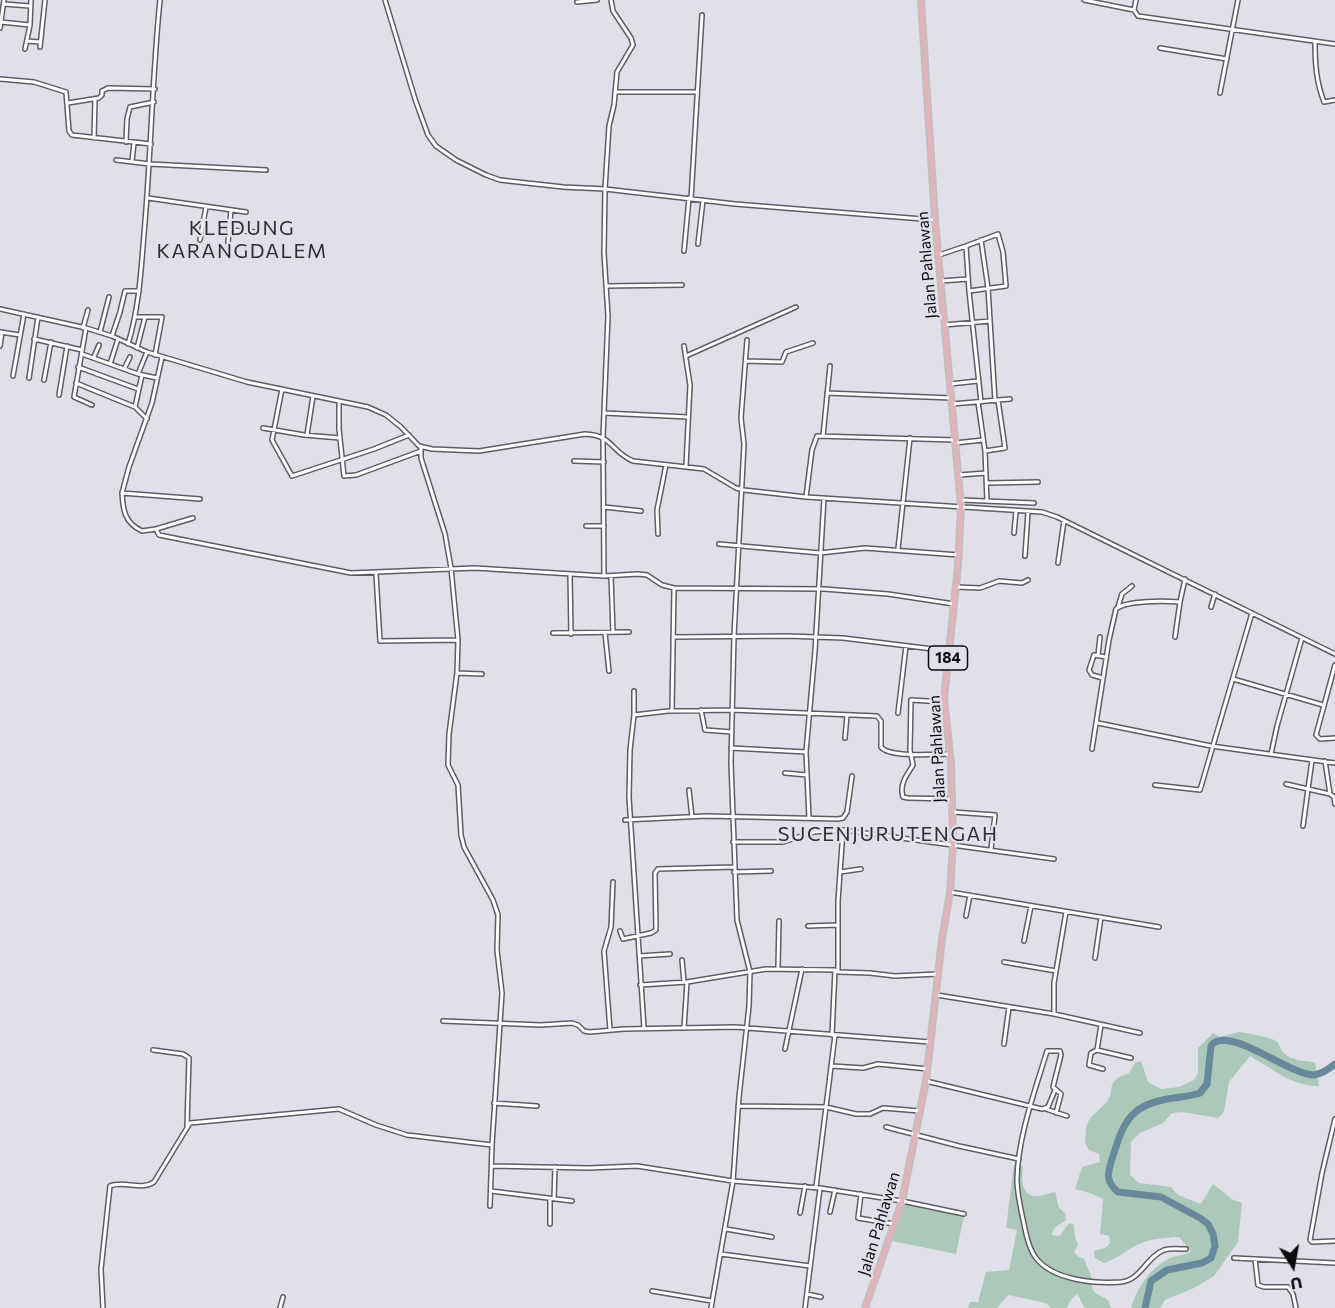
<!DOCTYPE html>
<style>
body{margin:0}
#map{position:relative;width:1335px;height:1308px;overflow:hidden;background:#e0e0eb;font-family:Commissioner,sans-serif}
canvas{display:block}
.north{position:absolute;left:1263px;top:1236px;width:60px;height:60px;-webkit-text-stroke:4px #e0e0eb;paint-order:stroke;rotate:169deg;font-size:16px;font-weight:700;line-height:24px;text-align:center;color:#0b0b0e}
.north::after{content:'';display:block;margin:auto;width:21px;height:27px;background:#0b0b0e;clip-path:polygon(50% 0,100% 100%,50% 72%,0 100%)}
</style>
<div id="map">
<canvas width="1335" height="1308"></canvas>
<div class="north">U</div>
</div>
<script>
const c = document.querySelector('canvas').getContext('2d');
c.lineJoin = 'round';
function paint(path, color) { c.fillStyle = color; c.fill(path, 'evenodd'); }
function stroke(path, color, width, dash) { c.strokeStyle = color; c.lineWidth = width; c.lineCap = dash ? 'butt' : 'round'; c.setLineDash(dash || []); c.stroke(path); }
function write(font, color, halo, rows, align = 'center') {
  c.font = font + ' Commissioner,sans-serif'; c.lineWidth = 4.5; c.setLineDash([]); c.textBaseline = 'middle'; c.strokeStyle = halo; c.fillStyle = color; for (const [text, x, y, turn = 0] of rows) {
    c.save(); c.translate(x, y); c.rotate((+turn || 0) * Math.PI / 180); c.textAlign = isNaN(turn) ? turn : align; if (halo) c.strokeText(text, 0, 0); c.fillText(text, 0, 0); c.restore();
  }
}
paint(new Path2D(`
 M1239,1032C1244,1032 1272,1038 1276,1041C1279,1043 1280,1049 1284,1053C1292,1061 1304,1061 1315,1062L1319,1086C1293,1087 1273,1069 1250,1056L1229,1082L1224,1112L1218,1118L1182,1112L1172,1113L1163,1123L1140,1133L1131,1142L1130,1175L1139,1183L1171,1187L1178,1195L1201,1204L1213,1184L1233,1200L1242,1203L1238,1242L1214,1276L1194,1288L1165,1300L1160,1308H1131C1137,1287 1149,1270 1168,1259C1175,1255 1184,1256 1191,1251L1179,1237C1164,1238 1151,1238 1137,1245C1126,1250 1117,1259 1104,1263L1095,1258L1094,1251L1105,1248L1110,1243L1109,1236L1100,1234L1103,1199L1090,1193L1075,1189L1082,1167L1100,1162L1099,1154L1089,1150L1085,1143L1086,1126L1091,1117L1107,1102L1110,1096L1112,1085L1117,1078L1129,1073L1135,1063L1141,1061L1148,1082L1161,1089L1179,1087L1194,1080L1198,1073V1048L1213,1033L1220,1037Z
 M1014,1164L1023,1166C1022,1176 1020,1194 1034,1196C1040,1197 1049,1193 1055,1192L1059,1208L1065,1213L1066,1220C1060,1225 1053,1226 1052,1235L1059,1236C1063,1232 1066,1226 1070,1223L1074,1225L1075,1237L1078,1245L1074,1252L1079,1257L1084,1259L1091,1276V1285L1094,1292L1108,1300L1111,1308H1085L1077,1294L1070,1301L1067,1308H1051L1046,1303L1008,1295L997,1308H968L970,1302H978L986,1272L1009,1270L1017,1230L1006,1228Z
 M904,1203L964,1216L956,1254L892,1241Z`), '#abc8b9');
stroke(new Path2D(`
 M1145,1308L1151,1281L1167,1270L1202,1263L1211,1258L1215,1246L1213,1234L1208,1224L1200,1218L1161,1197L1118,1192C1106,1182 1107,1174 1112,1159C1122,1128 1127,1107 1163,1100C1176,1097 1188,1097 1200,1093L1207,1084L1211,1046C1226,1023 1291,1076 1314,1075C1322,1074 1329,1069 1335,1064`), '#668a9b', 7);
const street = new Path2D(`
 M385,0L415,99L428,135L436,146L456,160L486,175L500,180L563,187L605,189L735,204L935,220
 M1084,0L1134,10
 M1136,0L1134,10L1138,16L1335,44
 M577,2L597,0
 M4,4L30,6
 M1,22L30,25
 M0,28L4,0
 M27,41L40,42
 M1315,41C1315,63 1316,81 1324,102L1335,100
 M40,47L45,0
 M1160,48L1227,59
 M25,49L30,25L31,0
 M0,79L34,82L66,92L69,131L72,135L151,144
 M615,92H697
 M1220,93L1238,0
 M68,103L99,98L102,95V91L108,88L155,89
 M94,138L95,99
 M126,142L127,119L130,107L154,102
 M116,160L150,164L266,170
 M132,161L134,143
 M148,198L246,212
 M691,199L702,15
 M229,230L256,232
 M200,240L206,207
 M981,240L988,288L995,401
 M228,242L231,210
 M698,244L703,200
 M966,246L998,234L1003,252L1006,286L969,291
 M684,251L689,198
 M939,255L966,246L969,291L981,402
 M941,281L968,279
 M606,286L682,285
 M0,309L86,328L112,336L147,352L247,382L368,407L386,415L401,427L419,446L432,449L479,451L585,434C613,435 611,452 633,461L704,469L736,488L744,490L806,497L1042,512L1057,517L1335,654
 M136,317H162L155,355
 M944,325L990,321
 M83,328L88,310
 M86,328L74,397L92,405
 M0,332L20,335
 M100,332L109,297
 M112,336L120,312L125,291H139
 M34,339L82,350
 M128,344C139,308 141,271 144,234C151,156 152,78 160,0
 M0,346L2,332
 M684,346L690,385L686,466
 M137,348L145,317
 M82,354L138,374L157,378
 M686,356L796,307
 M94,357L99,345
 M162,357L152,403L129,467L122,493L200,499
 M746,361L782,362L786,352L813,343
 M110,364L118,339
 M78,367L138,389
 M124,369L130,357
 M138,374L147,352
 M13,376L24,314
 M29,378L38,317
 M44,380L51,342
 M76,383L135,407L147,419
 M950,384L978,381
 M282,389L272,440L292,476L374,449L409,435
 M827,393L951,398
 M59,395L67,346
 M339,401V429L344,476L356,475L421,451
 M978,402L985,451L987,501
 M952,404L1010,399
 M135,407L142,375
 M604,413L688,417
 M263,428L304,435L340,438
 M307,435L313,396
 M823,436L830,366
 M955,443L983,440
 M421,447V458L445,534L451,568L458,640L457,673L449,734L448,765L458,785L461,835L464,847L493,900L498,915L497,950L502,993L492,1145
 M985,451L1005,448L998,400
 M574,461L604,462
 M959,475L986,473
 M988,483L1038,482
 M122,493C123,511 125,523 142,531L156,529L193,518
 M806,497L812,450L817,436L955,440
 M961,500L1034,503
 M604,507L641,511
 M586,526H604
 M156,529L159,535L351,573L475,568L604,576L638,574L647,575L662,585L674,588L824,589L888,594L954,604
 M1014,533L1016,511
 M658,534L657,510L666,465
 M719,544L820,553L865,548L959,555
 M898,549L910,438
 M1025,556L1028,512
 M1058,563L1064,521
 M376,574L380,641L458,640
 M570,574L571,634
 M604,576L603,437L608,316L604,253L605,189L609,126L614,105L617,72L633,45L631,38L613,11L611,0
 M611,576L613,632
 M956,587L980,588L999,581L1022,583L1028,580
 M1180,602L1185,579
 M1118,607L1122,594L1132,586
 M1211,607L1215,594
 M553,633L629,632
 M605,633L609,671
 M673,637L788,636L843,638L949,651
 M1098,655L1100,637
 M1335,665L1316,735L1320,739L1335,738
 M457,673L482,674
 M1103,678L1092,675L1089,670L1094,655L1106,657
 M1233,679L1323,705
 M634,691V715
 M944,702L911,700L910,750L913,765C907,775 899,784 903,797L908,798L952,799
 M701,710L705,730L732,732
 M672,711L674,588
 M898,713L906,646
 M1098,723L1211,746L1335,763
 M845,738L847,715
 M731,748L806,752
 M1092,749L1109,640L1116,609C1127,600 1165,601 1180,602L1175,637
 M1271,754L1277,726L1302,638
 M785,773L807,775
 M1286,784L1330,794L1325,761
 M1155,785L1200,790L1252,613
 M689,790L692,817
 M1330,794L1334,797L1335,804
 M953,812L995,815L991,849
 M809,818L806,752L815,651L824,498
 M625,820L706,816L838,819L843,818L847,812L852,776
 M1303,826L1312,760
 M733,842H783L814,832L843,830L1054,859
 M734,872L771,871
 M840,872L861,869
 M950,892L1159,927
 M966,916L970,895
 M808,926L838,925
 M620,931L623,939L651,933L656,930L655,873L658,869L734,867
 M1024,941L1031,906
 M639,956L670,954
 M1095,958L1101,917
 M682,960L684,982
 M1004,962L1056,971
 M778,967L779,921
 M838,972V901L843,830
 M640,985L687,982L766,969L835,970L838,972L870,973L895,976L938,974
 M937,995L1054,1014L1140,1033
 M1054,1014V983L1066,912
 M443,1021L541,1025L572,1023L578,1025L584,1031L590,1032L624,1029L735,1027L930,1042
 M1101,1025L1097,1050L1131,1058
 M644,1028L629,797L630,750L634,715L668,711L732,710L877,716L881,721V747C890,758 934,754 950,754
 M684,1028L687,982
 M610,1030L604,951L611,927L613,882
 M832,1035L835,970
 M1004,1044L1009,1007
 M785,1049L802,969
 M153,1050L183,1054L189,1058L187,1126
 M1097,1050L1091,1053L1089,1065L1103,1069
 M832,1066L863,1068L878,1064L928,1069
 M926,1081L1042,1109L1048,1107L1055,1090
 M494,1103L537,1106
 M738,1106L826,1107L856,1114H870L883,1108L920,1111
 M1046,1109L1067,1116
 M1056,1113L1061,1094L1053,1087L1061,1055L1060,1051H1047C1035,1091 1018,1136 1017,1179C1017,1194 1021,1210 1024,1224C1026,1235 1029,1249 1036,1258C1053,1280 1094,1284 1121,1282C1141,1280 1146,1257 1164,1250C1171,1248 1179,1249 1186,1249
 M1335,1119L1322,1173L1310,1240L1312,1242L1335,1241
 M886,1127L959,1146L1019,1159
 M492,1166L589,1168L637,1166L733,1181L820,1188L902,1201L964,1214
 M816,1187L835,1035
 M491,1191L572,1201
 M861,1194L858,1218L894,1224
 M550,1199V1224
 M554,1199L555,1167
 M830,1212L835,1190
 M800,1213L805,1186
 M726,1229L772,1237
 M721,1254L810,1266
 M1234,1258L1335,1263
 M1255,1259L1258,1285L1264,1287H1288L1293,1294L1296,1308
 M652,1291L712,1301
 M807,1294L821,1297
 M103,1308L101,1269L110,1186C124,1180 141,1191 154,1182L190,1123L339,1109L376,1125L407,1135L492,1145L490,1206
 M280,1308L283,1297
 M711,1308L733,1181L739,1097L749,1006L750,972L737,920L731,763L734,636L744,444L741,418L747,340
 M805,1308L820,1188`);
const primary = new Path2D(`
 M865,1308L902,1201L926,1081L942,939L950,892L953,844L951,763L944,699L958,566L961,506L935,220L921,0`);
stroke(street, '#5e5d67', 6);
stroke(primary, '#c0c0c0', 8);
stroke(street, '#fff', 3);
stroke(primary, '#e3b2ba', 4.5);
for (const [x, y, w] of [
 [948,658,39]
]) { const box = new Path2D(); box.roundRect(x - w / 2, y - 12, w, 24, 4.5); c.fillStyle = '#e0e0eb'; c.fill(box); stroke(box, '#0b0b0e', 1.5); }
write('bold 15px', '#0b0b0e', null, [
 ["184",948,658]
]);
write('16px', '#0b0b0e', '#e0e0eb', [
 ["Jalan Pahlawan",927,265,-95],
 ["Jalan Pahlawan",937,749,-93],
 ["Jalan Pahlawan",879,1224,-73]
]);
c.letterSpacing = '1.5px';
write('20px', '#2d2d35', '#e0e0eb', [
 ["KLEDUNG",242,228],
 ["KARANGDALEM",242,251],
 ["SUCENJURUTENGAH",888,834]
]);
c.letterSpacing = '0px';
</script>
